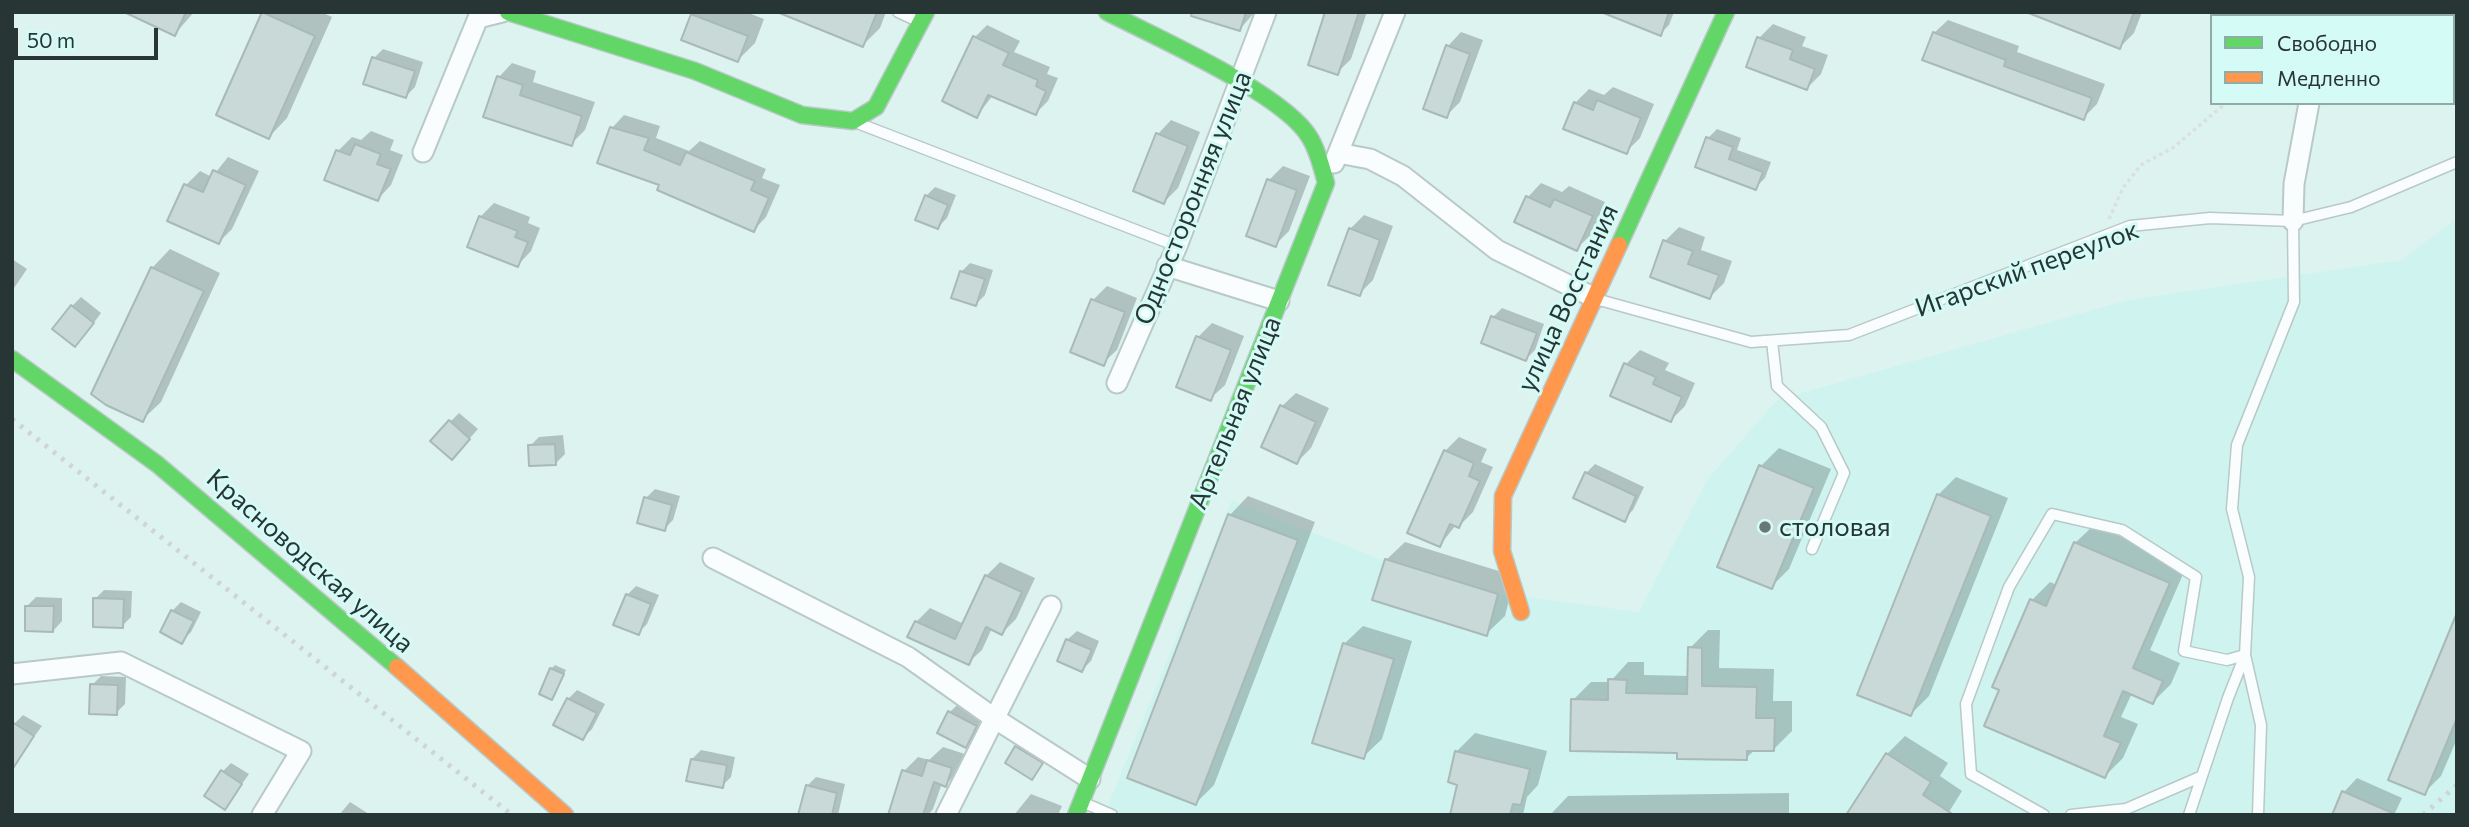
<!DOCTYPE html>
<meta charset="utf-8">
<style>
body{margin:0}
#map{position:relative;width:2469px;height:827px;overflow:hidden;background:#ddf3f0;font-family:Commissioner,sans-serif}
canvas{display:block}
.frame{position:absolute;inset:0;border:14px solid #273634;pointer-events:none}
.legend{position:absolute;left:2210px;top:14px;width:245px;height:91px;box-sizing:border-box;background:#d5fbf7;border:2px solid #8faca9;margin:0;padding:9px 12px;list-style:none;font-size:21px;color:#273634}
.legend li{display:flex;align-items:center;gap:14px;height:35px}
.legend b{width:35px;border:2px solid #8faca9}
.scale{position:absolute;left:14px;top:28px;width:144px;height:32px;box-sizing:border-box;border:4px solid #273634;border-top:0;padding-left:9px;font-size:21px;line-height:24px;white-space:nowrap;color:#273634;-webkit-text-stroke:5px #d5fbf7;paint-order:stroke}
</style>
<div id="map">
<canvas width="2469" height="827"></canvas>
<div class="frame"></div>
<ul class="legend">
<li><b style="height:9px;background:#63d668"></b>Свободно</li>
<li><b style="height:9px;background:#ff974d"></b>Медленно</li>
</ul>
<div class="scale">50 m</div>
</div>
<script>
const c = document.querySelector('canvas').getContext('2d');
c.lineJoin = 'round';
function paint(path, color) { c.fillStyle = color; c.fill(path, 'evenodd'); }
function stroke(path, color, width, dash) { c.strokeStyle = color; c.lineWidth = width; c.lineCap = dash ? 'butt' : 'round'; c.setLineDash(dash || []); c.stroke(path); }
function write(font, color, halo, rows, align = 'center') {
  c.font = font + ' Commissioner,sans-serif'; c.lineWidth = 6; c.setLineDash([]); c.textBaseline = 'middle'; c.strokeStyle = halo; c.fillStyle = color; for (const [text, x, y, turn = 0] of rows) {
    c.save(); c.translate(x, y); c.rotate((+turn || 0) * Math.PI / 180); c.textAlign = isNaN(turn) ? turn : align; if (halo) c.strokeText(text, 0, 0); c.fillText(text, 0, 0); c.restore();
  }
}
paint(new Path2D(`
 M2457,218V815H1122L1107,808L1232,500L1450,587L1639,612L1707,480L1777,400L2128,300L2402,260Z`), '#cff4ef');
paint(new Path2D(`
 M128,12H194L175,34Z
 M321,12L332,17L287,118L269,137L264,13Z
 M693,12H746L764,19L755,43L738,60L683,39Z
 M795,12H886L880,28L863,45Z
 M1218,12H1255L1240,29Z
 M1327,12H1367L1351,59L1337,73Z
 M1610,12H1674L1669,25L1660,34L1609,16Z
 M2044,12H2142L2134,33L2120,47Z
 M1948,20L2019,46L2017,52L2105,84L2097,104L2084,117L1934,33Z
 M1773,24L1806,37L1802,46L1828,55L1821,74L1807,88L1759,38Z
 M987,25L1020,41L1014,52L1050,67L1047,74L1058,78L1048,101L1036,113L993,95L977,116L975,37Z
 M1461,32L1483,40L1460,102L1446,116L1448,46Z
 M383,49L423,62L415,87L406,96L374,58Z
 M512,63L536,71L533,82L595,102L585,130L571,144L499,77Z
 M1613,87L1654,104L1640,138L1626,152L1575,103L1589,89L1604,95Z
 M624,115L660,126L656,138L689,151L700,141L766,169L762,178L780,185L766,217L754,230L662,184L612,128Z
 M1171,120L1200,132L1178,188L1164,202L1158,134Z
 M1717,129L1741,138L1737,150L1771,162L1765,178L1756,187L1708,138Z
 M371,131L394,140L390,150L403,155L391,185L378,199L338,151L352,137L361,140Z
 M228,157L259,171L232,229L219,242L186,185L200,171L212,177Z
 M1283,166L1310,176L1289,231L1275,245L1248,235L1269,180Z
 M1541,183L1562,192L1569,186L1605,202L1591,235L1577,248L1517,221L1528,197Z
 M935,187L956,195L947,218L938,227L926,196Z
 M494,203L530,217L528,223L540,228L531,251L518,265L480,217Z
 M1364,215L1393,226L1373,280L1359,294L1350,229Z
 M1679,227L1705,237L1701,250L1732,261L1724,283L1710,297L1665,241Z
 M170,249L220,273L161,402L142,420L152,268Z
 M12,259L27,269L12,291Z
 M970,263L993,270L985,295L976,304L961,272Z
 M1107,286L1137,298L1117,350L1103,363L1093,300Z
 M81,297L101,313L84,336L72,306Z
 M1502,308L1544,324L1535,350L1526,359L1493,317Z
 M1212,323L1244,336L1225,385L1211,398L1198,337Z
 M1640,350L1669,363L1665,370L1695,383L1685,406L1671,420L1626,364Z
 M1296,393L1329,408L1311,448L1297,462L1282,406Z
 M459,413L478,429L460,449L450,422Z
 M563,435L565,454L556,463L530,446L539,437Z
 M1459,437L1487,449L1481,462L1493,467L1473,512L1459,526L1456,525L1440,545L1445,451Z
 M1779,448L1831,469L1789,569L1771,587L1761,466Z
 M1595,464L1644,487L1633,510L1624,519L1586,473Z
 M1956,477L2008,498L1929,696L1911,714L1938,495Z
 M655,489L680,496L673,520L664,529L646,498Z
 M1248,496L1315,522L1214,785L1196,803L1129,777L1230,515Z
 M2094,525L2187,565L2150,650L2180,663L2171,684L2153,702L2132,693L2121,717L2138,724L2123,758L2105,776L2002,689L2032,600L2050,582L2057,585L2075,543Z
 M1405,542L1515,576L1505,616L1486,634L1386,560Z
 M1000,562L1035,578L1016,619L1002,633L992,628L982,650L968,663L916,622L930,608L964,624L986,576Z
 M636,586L659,595L647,624L638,633L627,595Z
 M104,590L132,591L131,617L122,626L95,599Z
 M36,597L62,598V621L53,631L27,606Z
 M181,602L201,612L191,632L182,641L172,611Z
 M2457,619V739L2441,776L2424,793L2390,779Z
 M1363,626L1412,641L1382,739L1363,757L1344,644Z
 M1708,630H1720L1719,668L1774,669L1773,701H1792V731L1774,749H1756L1746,758L1679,752L1573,700L1591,682H1610L1628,662H1644V675L1689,676L1690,648Z
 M1077,631L1099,641L1091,661L1082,670L1067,640Z
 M555,665L566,670L552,698L551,669Z
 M101,676L126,677L125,704L116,713L92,685Z
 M577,690L605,704L592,729L583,738L555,724L568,699Z
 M959,703L985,717L975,736L966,745L950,712Z
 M23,715L42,726L17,760L14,724Z
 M1475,733L1547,751L1538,785L1527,797L1523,815H1452L1460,784L1450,781L1457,751Z
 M1905,736L1948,763L1940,776L1962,791L1947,815H1848L1887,754Z
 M1026,738L1050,754L1032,778L1017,747Z
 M943,747L965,754L960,771L946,784L942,783L933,809L928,815H895L904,771L918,757L929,760Z
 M701,750L735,757L731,777L722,786L692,759Z
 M231,763L249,774L225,808L222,772Z
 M816,777L845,784L838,815H800L807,786Z
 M2357,778L2402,798L2394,815H2333L2344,792Z
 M1789,793V815H1550L1568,796Z
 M1031,794L1062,806L1058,815H1014Z
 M350,802L369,814L368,815H339Z`), '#0003');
const building = new Path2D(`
 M124,12H186L175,36Z
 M262,12L315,36L269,139L216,115Z
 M777,12H877L863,47Z
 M1192,12H1246L1240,31L1191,16Z
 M1325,12H1359L1338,75L1308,65Z
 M1601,12H1669L1661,36Z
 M2026,12H2134L2120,49Z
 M691,14L748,36L738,62L681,40Z
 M1933,32L2006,60L2004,66L2092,98L2084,120L1922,60Z
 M973,36L1009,53L1003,65L1038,80L1036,86L1046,91L1036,115L988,95L977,118L942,101Z
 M1757,37L1793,50L1790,59L1815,69L1807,90L1746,67Z
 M1446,45L1470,54L1447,118L1423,109Z
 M372,57L415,71L406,98L363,84Z
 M497,76L523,85L520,95L582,116L572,146L483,117Z
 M1597,100L1641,118L1627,154L1563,129L1574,102L1593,110Z
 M610,127L649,138L644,150L680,165L686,152L755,181L751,190L769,198L754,232L657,190L659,185L597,163Z
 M1156,133L1188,146L1164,204L1133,191Z
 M1706,137L1733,147L1729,159L1763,172L1756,190L1695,167Z
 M355,144L381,154L377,164L391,169L378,201L324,180L336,150L350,155Z
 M213,170L246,185L219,244L167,221L184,184L203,192Z
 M1267,179L1297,190L1276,247L1246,236Z
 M925,195L948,205L938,229L915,220Z
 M1526,196L1550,207L1554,199L1593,216L1577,251L1514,222Z
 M479,216L518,231L515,237L528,242L518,267L467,247Z
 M1349,228L1380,240L1360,296L1328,285Z
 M1663,240L1693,251L1688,264L1719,275L1710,299L1650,277Z
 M151,267L204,291L143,422L106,405L91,394Z
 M960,271L985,279L976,306L951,298Z
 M1091,299L1125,312L1104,366L1070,352Z
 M71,305L94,323L75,347L52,329Z
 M1491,316L1537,333L1526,361L1481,343Z
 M1196,336L1231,350L1211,401L1176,387Z
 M1624,363L1656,377L1653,384L1682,397L1671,422L1610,396Z
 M1280,405L1316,422L1297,464L1261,447Z
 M449,420L470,439L452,460L430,441Z
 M555,444L556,465L529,466L528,445Z
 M1444,450L1474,463L1469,476L1480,481L1459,528L1450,524L1440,547L1407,533Z
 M1759,465L1814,488L1772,589L1717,567Z
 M1585,472L1636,496L1625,522L1573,498Z
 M1937,494L1991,516L1911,716L1857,695Z
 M644,497L672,505L665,531L637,523Z
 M1228,514L1298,540L1196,805L1127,778Z
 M2074,542L2170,583L2133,668L2163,681L2153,704L2123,691L2104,736L2121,743L2105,778L1984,726L1999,690L1992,687L2030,599L2046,606Z
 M1385,559L1498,594L1487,636L1372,600Z
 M985,575L1022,592L1002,635L986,627L969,665L907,637L915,621L955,639Z
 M626,594L651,604L639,635L613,625Z
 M93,598L124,599L123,628L93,627Z
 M25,606H54L53,632L25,631Z
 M171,610L194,621L182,644L160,632Z
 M2456,615L2457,718L2425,795L2388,780Z
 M1066,639L1092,650L1082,672L1057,661Z
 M1343,643L1394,659L1364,759L1312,743Z
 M1688,647L1702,648V686L1757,687L1756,718H1775L1774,751H1747V760L1677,759V753L1570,751L1571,699L1608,700V679L1627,680L1626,693L1687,694Z
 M550,668L564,674L552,700L539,694Z
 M90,684L118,685L117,715L89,714Z
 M567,698L597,713L583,740L553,725Z
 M948,711L977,726L966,748L937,733Z
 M12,722L34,736L12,770Z
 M1015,746L1043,763L1032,780L1005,763Z
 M1455,751L1530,769L1521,805L1513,804L1510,815H1450L1457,785L1448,782Z
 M1886,753L1931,782L1923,795L1954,815H1846Z
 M691,759L727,765L723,788L686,781Z
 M927,760L952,768L946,787L934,782L923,815H888L902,770L922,776Z
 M221,770L242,784L225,810L204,796Z
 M806,785L837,793L832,815H798Z
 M2342,791L2397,815H2332Z`);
paint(building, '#c8d9d8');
stroke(building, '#a8b9b7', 2);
const lane = new Path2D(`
 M898,12L920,22
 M2331,16L2333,12
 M860,124L1177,246
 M1596,299L1751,342L1849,335L2130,226L2210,218L2293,221L2351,207L2457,162
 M1772,341L1777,386L1821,427L1844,473L1812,549
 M1082,802L1112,815
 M2044,815L1971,774L1966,704L2009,587L2052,514L2122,530L2196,577L2184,651L2227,660L2245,655L2261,725L2258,815
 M2071,815L2126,809L2200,777
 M2189,815L2228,698L2245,655L2249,577L2232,509L2237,445L2294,302L2293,221`);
const street = new Path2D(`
 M2278,12L2284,16
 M423,152L478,18L502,12
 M1338,153L1370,159L1403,176L1497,250L1595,298
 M1334,163L1395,12
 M2293,221L2294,184L2309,103
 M1167,266L1279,301
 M1117,383L1177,246L1266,12
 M713,558L908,657L994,718L1090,779
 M12,674L121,662L301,751L262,815
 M946,815L1051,606`);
const fast = new Path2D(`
 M508,12L695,71L802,115L853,121L876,107L926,12
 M1619,245L1726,12
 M12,359L157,464L397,667
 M1076,815L1326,183C1322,168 1318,151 1310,138C1285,94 1155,37 1107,12`);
const slow = new Path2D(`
 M1521,612L1502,551L1503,496L1619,245
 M397,667L565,815`);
stroke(lane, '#b8c9c7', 13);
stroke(street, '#b8c9c7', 23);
stroke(fast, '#b8c9c7', 19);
stroke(slow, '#b8c9c7', 19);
stroke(new Path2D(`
 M2109,219L2123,188L2141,165L2174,147L2226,103`), '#dadfdf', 3.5, [3.5, 3.5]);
stroke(lane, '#fafdfd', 10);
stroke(street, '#fafdfd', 19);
stroke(fast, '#63d668', 16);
stroke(slow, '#ff974d', 16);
stroke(new Path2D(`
 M12,419L512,815
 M2423,815L2457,785`), '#cfd5d5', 5, [3.5, 7]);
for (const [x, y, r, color] of [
 [1765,527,7,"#677876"]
]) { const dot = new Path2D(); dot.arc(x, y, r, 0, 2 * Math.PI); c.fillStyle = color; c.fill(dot); stroke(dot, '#d5fbf7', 2.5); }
write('26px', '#273634', '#d5fbf7', [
 ["Односторонняя улица",1193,198,-68],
 ["Игарский переулок",2027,269,-20],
 ["улица Восстания",1568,298,-65],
 ["Артельная улица",1235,413,-68],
 ["Красноводская улица",310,561,41]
]);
write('26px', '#273634', '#d5fbf7', [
 ["столовая",1779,527]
], 'left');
</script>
